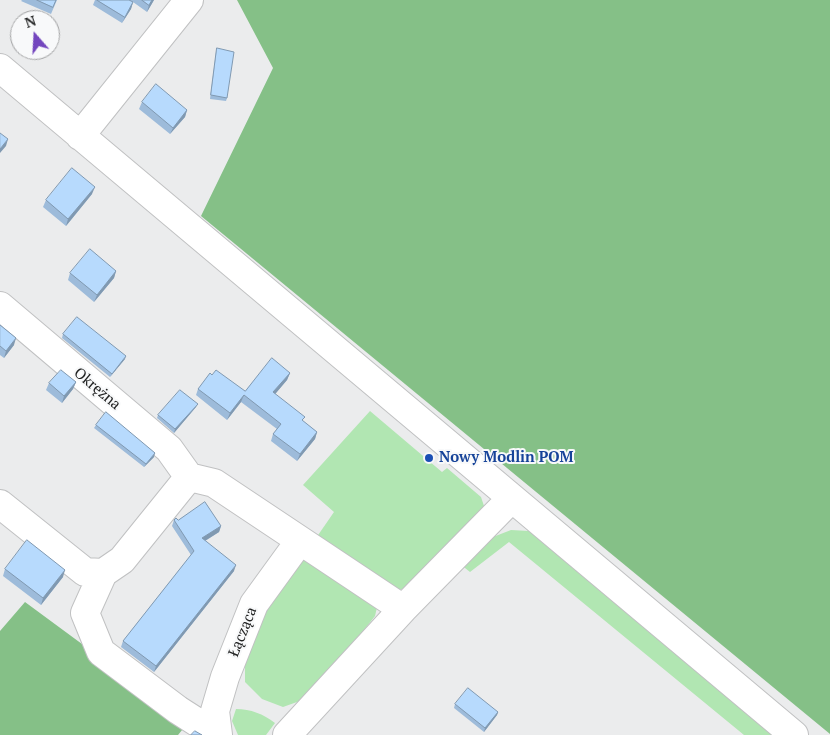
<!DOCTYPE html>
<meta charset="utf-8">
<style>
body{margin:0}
#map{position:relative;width:830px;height:735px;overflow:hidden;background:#ebeced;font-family:"PT Serif",serif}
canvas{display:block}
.north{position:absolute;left:10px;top:10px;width:50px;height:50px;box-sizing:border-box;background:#f8f9fa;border:1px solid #a2a3a4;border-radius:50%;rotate:341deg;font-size:14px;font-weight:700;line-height:20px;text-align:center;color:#222323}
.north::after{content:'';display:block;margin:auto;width:18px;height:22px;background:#7346be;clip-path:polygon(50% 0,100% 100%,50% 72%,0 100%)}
</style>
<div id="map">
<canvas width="830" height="735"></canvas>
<div class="north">N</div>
</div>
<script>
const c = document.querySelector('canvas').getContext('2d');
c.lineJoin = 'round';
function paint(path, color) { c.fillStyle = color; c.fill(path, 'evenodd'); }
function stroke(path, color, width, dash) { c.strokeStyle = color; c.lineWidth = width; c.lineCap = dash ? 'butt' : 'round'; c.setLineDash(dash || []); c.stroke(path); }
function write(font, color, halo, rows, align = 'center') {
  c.font = font + ' "PT Serif",serif'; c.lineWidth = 4; c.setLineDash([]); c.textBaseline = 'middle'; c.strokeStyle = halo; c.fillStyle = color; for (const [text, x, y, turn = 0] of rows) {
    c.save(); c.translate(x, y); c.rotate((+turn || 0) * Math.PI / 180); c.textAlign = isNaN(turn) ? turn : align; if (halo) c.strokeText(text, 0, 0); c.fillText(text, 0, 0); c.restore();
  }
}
paint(new Path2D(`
 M370,411L442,472L447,468L481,497L484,506L479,518L410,586L399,590L388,589L314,541L334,512L303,485Z
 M511,530L529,531L773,735H744L509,542L470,572L460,564L493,537Z
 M309,557L378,603L375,616L311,697L283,707L262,699L245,682V663L266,605L300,559Z
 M236,709C251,709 263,714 275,723L266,735H238L232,721Z`), '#b1e6b2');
paint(new Path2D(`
 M237,0H830V734L201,216L273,68Z
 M25,602L181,717L187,724L178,735H0V631Z`), '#85c087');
const minor = new Path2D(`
 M0,68L794,735
 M80,136L189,0
 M0,306L169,449L189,477L214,483L403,609
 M0,504L85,572L103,573L122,560L189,477
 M103,573L85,613L101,652L178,710L217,735
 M218,735L215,711L225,677L254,604L299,542
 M287,735L403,609L511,499`);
stroke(minor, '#c0c1c2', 30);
stroke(minor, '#fff', 28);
paint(new Path2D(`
 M22,0H57L51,14L21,1Z
 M95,0H154L147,12L133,2L131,9L122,23L93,5Z
 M217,48L227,98L226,101L210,99L216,52Z
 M142,102L187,110L185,117L170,134L139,109Z
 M92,194L66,226L43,207L46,200Z
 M116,271L114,278L94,302L68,280L70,273Z
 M0,325L14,345L4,358L0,355Z
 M63,334L125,359L110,377L62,338Z
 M290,373L287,380L275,394L303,421L317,432L315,439L297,461L271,441L273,434L277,429L241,402L227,420L196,395L198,389L212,375L245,391Z
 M76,382L73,389L62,403L46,390L49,383Z
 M196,407L174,433L157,418L158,415Z
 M96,425L154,457L144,467L94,428Z
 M174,520L221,526L219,532L205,541L234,571L154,672L121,647L123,641L191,555L172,526Z
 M5,569L63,577L41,605L3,576Z
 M455,704L498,712L497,715L484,732L454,708Z`), '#9dbbda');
paint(new Path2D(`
 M152,0H154L147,12L149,5Z
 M133,2L131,9L122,23L125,17Z
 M187,110L185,117L170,134L173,128Z
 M8,139L6,146L0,153V149Z
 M95,187L92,194L66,226L68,219Z
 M116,271L114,278L94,302L97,295Z
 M16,338L14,345L4,358L6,351Z
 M126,356L125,359L110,377L112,374Z
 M290,373L287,380L271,399L273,392Z
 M76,382L73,389L62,403L64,396Z
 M244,395L241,402L227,420L230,413Z
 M198,404L196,407L174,433L175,429Z
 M317,432L315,439L297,461L300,454Z
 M155,453L154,457L144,467L146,464Z
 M221,526L219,532L200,544L202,538Z
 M236,565L234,571L154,672L156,666Z
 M65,570L63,577L41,605L43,598Z
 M498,712L497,715L484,732L485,728Z`), '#8099b1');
const building = new Path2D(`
 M37,0H56L53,7Z
 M97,0H129L133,2L125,17Z
 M142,0H152L149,5Z
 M217,48L234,52L227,98L211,95Z
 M156,84L187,110L173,128L142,102Z
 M0,133L8,139L0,149Z
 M72,168L95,187L68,219L46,200Z
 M90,249L116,271L97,295L70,273Z
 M77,317L126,356L112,374L63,334Z
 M0,325L16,338L6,351L0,346Z
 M272,358L290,373L273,392L305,417L302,420L317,432L300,454L273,434L281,424L244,395L230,413L198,389L210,373L212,375L216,370L245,391Z
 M61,370L76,382L64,396L49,383Z
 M180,390L198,404L175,429L158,415Z
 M106,412L155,453L146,464L96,425Z
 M205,502L221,526L202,538L236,565L156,666L123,641L194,551L174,520L176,518L178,520Z
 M27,540L65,570L43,598L5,569Z
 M468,688L498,712L485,728L455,704Z
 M195,731L202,735H191Z`);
paint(building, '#b7dafd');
stroke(building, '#8099b1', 1);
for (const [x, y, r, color] of [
 [429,458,5,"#1a4fb4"]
]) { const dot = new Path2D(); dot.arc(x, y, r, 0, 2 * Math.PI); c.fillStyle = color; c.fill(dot); stroke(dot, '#f8f9fa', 2); }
write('15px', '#222323', '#f8f9fa', [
 ["Okrężna",97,389,40],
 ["Łącząca",243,632,-68]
]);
write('bold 15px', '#164399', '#f8f9fa', [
 ["Nowy Modlin POM",439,458]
], 'left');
</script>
